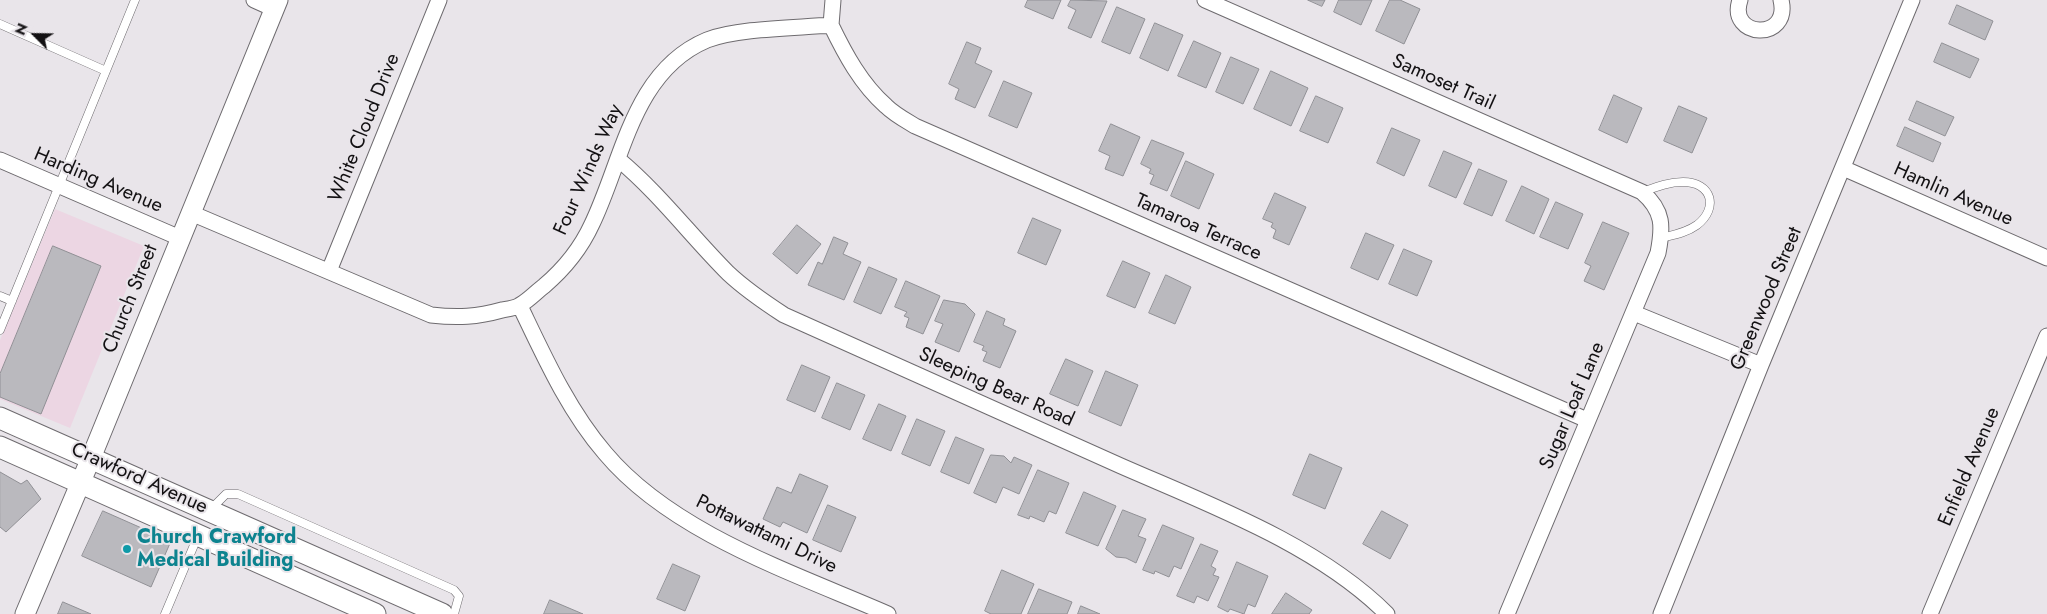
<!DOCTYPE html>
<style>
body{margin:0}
#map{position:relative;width:2047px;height:614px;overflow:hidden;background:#e9e5ea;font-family:Jost,sans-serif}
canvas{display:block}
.north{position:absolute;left:10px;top:10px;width:50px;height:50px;-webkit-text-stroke:4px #e9e5ea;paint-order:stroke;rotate:293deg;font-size:14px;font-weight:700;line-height:20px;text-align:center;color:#131113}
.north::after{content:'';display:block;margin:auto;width:18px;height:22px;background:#131113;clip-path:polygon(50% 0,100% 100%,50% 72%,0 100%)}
</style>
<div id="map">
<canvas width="2047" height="614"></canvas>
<div class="north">N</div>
</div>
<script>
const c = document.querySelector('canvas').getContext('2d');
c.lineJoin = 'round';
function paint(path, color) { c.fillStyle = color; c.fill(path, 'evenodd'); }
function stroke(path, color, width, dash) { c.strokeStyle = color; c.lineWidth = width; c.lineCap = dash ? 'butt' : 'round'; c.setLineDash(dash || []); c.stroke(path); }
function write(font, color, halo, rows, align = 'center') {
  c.font = font + ' Jost,sans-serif'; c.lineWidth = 4; c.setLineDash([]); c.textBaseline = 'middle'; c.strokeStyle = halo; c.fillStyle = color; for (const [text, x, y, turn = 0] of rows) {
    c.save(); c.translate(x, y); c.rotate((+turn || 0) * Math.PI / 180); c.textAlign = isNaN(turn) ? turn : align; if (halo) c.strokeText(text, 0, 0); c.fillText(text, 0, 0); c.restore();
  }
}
paint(new Path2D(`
 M55,209L144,246L70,428L0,399V340Z`), '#ecd6e3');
const building = new Path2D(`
 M1028,0H1061L1053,19L1025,7Z
 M1071,0L1107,1L1091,38L1068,28L1076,10L1068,6Z
 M1308,0H1325L1322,6Z
 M1339,0H1372L1361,25L1334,12Z
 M1390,0H1400L1420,9L1404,44L1376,31Z
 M1957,5L1993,21L1985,40L1949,24Z
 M1117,7L1145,19L1130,54L1102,42Z
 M1155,23L1183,35L1168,71L1140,58Z
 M1194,41L1221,53L1206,88L1178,76Z
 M967,42L981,48L975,63L992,71L975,108L955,99L959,89L949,84Z
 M1942,43L1979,59L1970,78L1934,62Z
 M1231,57L1259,69L1243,104L1216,92Z
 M1271,71L1308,88L1291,126L1254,109Z
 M1004,81L1032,93L1017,128L989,116Z
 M1614,95L1642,108L1627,143L1599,130Z
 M1316,96L1343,108L1328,143L1300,131Z
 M1917,101L1954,117L1945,136L1909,120Z
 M1679,106L1707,118L1692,153L1664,141Z
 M1111,124L1140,137L1123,176L1105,169L1110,156L1099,151Z
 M1905,127L1941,143L1933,162L1897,146Z
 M1392,128L1420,140L1404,176L1377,163Z
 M1152,140L1184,153L1167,191L1150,184L1154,175L1149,173L1151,169L1141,164Z
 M1444,151L1472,163L1456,198L1429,186Z
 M1186,161L1214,174L1199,209L1171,196Z
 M1479,169L1507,181L1492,216L1464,204Z
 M1522,186L1549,199L1534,234L1506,221Z
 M1275,193L1306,207L1289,245L1273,238L1276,230L1271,227L1273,223L1263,219Z
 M1556,202L1583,214L1568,249L1540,237Z
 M1033,218L1061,230L1046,265L1018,253Z
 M1603,222L1629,233L1604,290L1584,281L1591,266L1585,263Z
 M797,225L821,244L797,274L773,254Z
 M1366,233L1394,245L1378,280L1351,268Z
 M834,237L848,243L843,254L861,262L844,300L808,285L818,262L822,264Z
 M53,246L101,266L41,414L0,397V374Z
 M1404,249L1432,261L1417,296L1389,284Z
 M1123,261L1150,273L1135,308L1107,296Z
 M869,267L897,279L881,314L854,302Z
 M1166,275L1191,287L1175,324L1149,313Z
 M906,281L940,296L923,334L906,327L909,318L904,316L907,312L895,307Z
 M944,300L965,304L975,314L959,352L935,342L943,324L935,321Z
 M987,311L1005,319L1003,325L1016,331L1000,368L983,361L987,352L982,350L984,346L974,342Z
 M1066,359L1093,371L1078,406L1050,394Z
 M802,365L830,377L815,412L787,400Z
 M1106,371L1138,385L1121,426L1089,412Z
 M837,383L865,395L850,430L822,418Z
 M879,404L906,416L891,451L863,439Z
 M917,419L945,431L930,466L902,454Z
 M956,437L984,449L969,484L941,472Z
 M1310,454L1342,468L1325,509L1293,495Z
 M991,455L1004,456L1011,463L1014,457L1032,465L1019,494L1003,487L996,503L974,493Z
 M1038,470L1069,483L1056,514L1049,511L1044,522L1030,516L1029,519L1018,515Z
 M0,472L21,484L27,480L41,499L6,532L0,527Z
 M800,474L828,486L807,533L783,522L780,527L763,519L777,487L791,493Z
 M1084,492L1116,506L1098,546L1066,533Z
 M828,505L856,517L841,552L813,540Z
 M1123,510L1146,519L1138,536L1146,539L1136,563L1126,558L1116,557L1106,549Z
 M103,511L171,541L151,587L82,556Z
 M1382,511L1408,525L1390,559L1363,544Z
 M1163,525L1194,538L1181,569L1174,566L1169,577L1155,571L1154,574L1143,570Z
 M1201,544L1218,551L1211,566L1216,569L1213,575L1219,577L1208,601L1197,596L1194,603L1177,596Z
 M1237,562L1268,576L1255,607L1248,604L1244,614L1230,609L1228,612L1218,607Z
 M673,564L700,576L685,611L657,599Z
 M1002,570L1034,584L1021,614H991L985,611Z
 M1039,589L1072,602L1067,614H1028Z
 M1286,593L1312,610L1309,614H1272Z
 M550,600L583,614H544Z
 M63,602L91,614H58Z
 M1081,606L1100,614H1078Z`);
paint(building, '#bab9be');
stroke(building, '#909095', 1);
const service = new Path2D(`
 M0,24L106,71
 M1642,192C1656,187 1668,182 1683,182C1712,182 1719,208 1697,225C1686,233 1673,235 1661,238
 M0,296L12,301
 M0,330L135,0
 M211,509L226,494H238L454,590L459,596L454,614
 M165,614L197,538`);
const minor = new Path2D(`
 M254,0L274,9
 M1205,0L1642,192C1664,211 1663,227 1658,253L1507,614
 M1740,0C1727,38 1791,42 1781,0
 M831,25C845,54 861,84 886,106C894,114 905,120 915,126L1587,420
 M831,25L833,0
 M618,159C659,193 691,236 728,273C745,289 764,302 784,315C896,365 1009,416 1121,466C1210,505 1318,545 1387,614
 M0,160L180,238
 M1843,168L2047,258
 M191,213L431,315C458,318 477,317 502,310C508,309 516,308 520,305C529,300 536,292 544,286C564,269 581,248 592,224C623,160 633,71 707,40C737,28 797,28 831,25
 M329,271L439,0
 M520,306C544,356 568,410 605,453C672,533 794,573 888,614
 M1634,313L1761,365
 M1661,614L1761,365L1912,0
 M1930,614L2047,336`);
const tertiary = new Path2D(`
 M25,614L91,458L278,0`);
const secondary = new Path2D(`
 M0,418L442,614
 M0,447L375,614`);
stroke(service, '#6e6b6f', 9);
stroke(minor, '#6e6b6f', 17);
stroke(tertiary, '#6e6b6f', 21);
stroke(secondary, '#6e6b6f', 23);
stroke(service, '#fff', 8);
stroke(minor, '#fff', 15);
stroke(tertiary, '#fff', 19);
stroke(secondary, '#fff', 21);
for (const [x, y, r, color] of [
 [127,549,5,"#0f9aa8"]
]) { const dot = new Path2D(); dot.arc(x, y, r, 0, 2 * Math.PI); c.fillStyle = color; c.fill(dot); stroke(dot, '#e9e5ea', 2); }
write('20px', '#131113', '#e9e5ea', [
 ["Samoset Trail",1443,83,24],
 ["White Cloud Drive",365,128,-68],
 ["Four Winds Way",589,170,-66],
 ["Harding Avenue",98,181,23],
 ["Hamlin Avenue",1953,195,24],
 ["Tamaroa Terrace",1198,228,24],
 ["Church Street",131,299,-68],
 ["Greenwood Street",1767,299,-67],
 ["Sleeping Bear Road",996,388,24],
 ["Sugar Loaf Lane",1573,406,-67],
 ["Enfield Avenue",1970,467,-67],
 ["Crawford Avenue",139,479,24],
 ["Pottawattami Drive",766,535,26]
]);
write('bold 20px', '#0d838f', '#e9e5ea', [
 ["Church Crawford",137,538],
 ["Medical Building",137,561]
], 'left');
</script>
